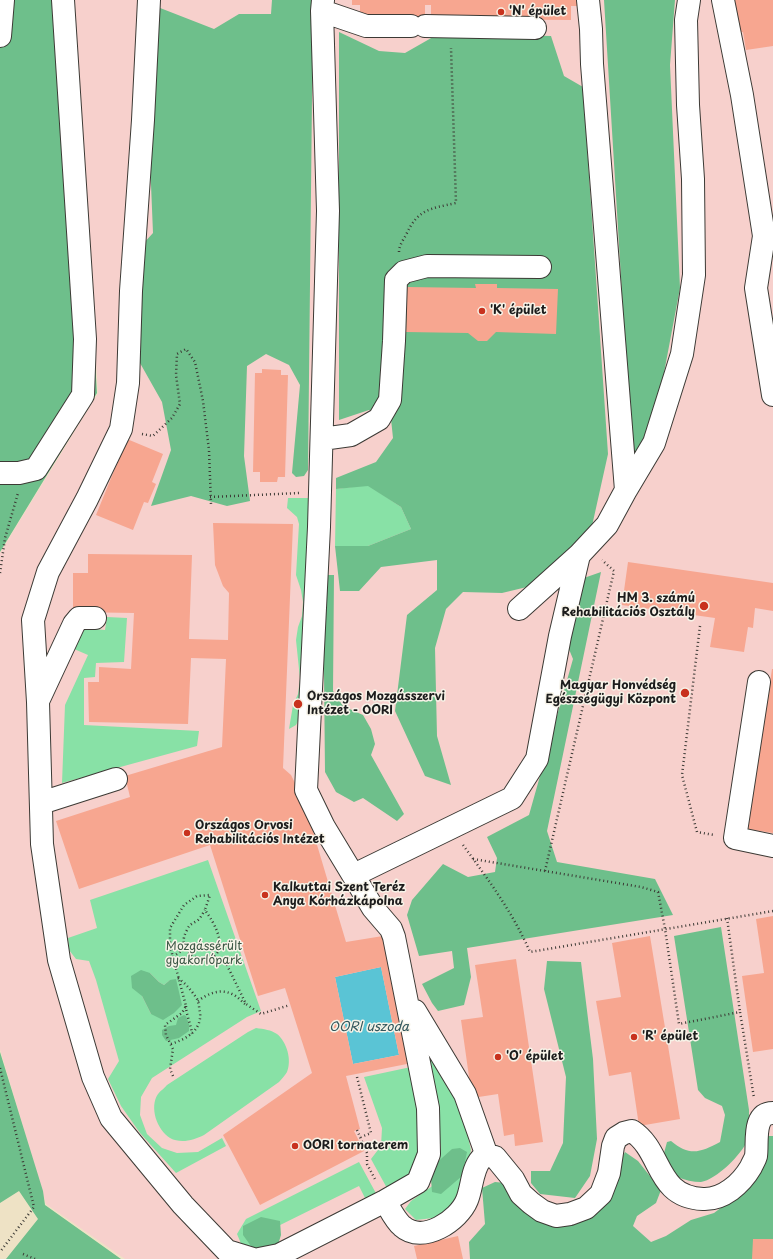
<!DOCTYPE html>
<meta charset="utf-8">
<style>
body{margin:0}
canvas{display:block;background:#eee2c5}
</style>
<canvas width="773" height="1259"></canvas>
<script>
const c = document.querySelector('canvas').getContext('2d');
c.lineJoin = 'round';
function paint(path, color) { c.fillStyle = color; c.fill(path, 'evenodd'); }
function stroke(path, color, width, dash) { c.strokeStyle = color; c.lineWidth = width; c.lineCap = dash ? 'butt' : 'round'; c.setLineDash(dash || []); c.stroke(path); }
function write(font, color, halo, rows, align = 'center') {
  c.font = font + ' "Playpen Sans",sans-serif'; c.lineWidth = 3; c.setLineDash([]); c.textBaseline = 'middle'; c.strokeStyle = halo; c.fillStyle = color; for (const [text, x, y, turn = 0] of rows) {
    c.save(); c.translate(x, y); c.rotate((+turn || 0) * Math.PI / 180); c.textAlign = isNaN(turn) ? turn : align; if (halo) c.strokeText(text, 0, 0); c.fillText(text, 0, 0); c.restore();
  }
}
paint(new Path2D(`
 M73,0H773V1259H125L46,1204L0,1049V553L98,393Z`), '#f7d0cc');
paint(new Path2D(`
 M368,485L401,507L411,529L368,546H335L336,489Z
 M288,498H308L309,578L304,709L296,725L289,729L293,705L298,694L300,679L296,640L298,627L302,616L303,602L301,590L296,575L299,524L297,517L287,508Z
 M107,617L127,618L124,662L96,663L95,677L84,678V725L199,731L197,746L62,783L65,705L88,655L74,649L82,628L105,630Z
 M208,860L261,1011L247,1017L152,1078L141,1097L140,1115L147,1134L162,1148L177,1153L198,1152L222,1138L226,1146L176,1173L140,1133L121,1106L108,1079L119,1061L96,980L89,961L76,959L69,950L68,938L97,928L90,900ZM150,973L159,982L164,985L170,980L151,1014L142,996Z
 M256,1028C264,1029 271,1030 277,1034C287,1042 292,1060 287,1072C285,1075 282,1079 279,1082L204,1135C194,1140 181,1144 170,1138C157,1130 149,1107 158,1094C161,1090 165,1088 167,1085L248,1032Z
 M418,1028L459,1098L471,1150L463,1187L449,1209L433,1218L416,1220L405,1209L411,1201L438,1182L441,1147Z
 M411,1067L423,1127L413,1178L388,1190L371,1159L381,1146L382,1128L364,1077Z
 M359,1162L378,1197L367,1202L359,1186L264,1233L258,1248L242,1246L237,1234L246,1219Z`), '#88e1a6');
paint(new Path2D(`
 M0,0H72L97,393L0,552Z
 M272,0H314L313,5L308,470L304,476L296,477L292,473L300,385L289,365L266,354L247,366L244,456L250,501L227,506L191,496L151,506L171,450L162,402L140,363L139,313L142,245L153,233L149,136L155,6L214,29L239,14H271Z
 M604,0H675L670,65L680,288L660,394L642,451L632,457Z
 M339,32L379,51L405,53L440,33L551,36L564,76L583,87L608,454L592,526L531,586L502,593L463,592L446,609L435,648L437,736L451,785L425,776L395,711L407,615L437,590V560L381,567L359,591H340L335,546H368L411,529L401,507L368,486L336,489V478L376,462L393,438L391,419L369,410L339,420Z
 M601,572L547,831L557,862L655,879L673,915L467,948L471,977L464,1005L438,1011L432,1003L422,984L454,968L452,951L419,956L407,915L412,900L443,864L468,877L495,872L497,858L487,837L529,815L573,659L555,615L561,586Z
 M323,575H334L333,691L343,706L363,715L371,729L375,744L371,755L404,814L397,821L363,798L354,802L336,792L325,772Z
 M721,927L749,1110C749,1118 750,1135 747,1141C742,1154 716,1180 701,1182C693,1182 685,1180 677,1177L664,1153L667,1142L671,1141C690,1157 701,1152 720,1142L725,1115L722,1106L705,1098L698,1090L674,936Z
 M547,961L581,962L593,1059L597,1139L590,1176L575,1198L540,1194L531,1183V1171H550L563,1143L566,1077L544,989Z
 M141,970L150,973L159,982L164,985L170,980L176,979L182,1005L174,1013L163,1020L151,1014L142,996L132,988L131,976Z
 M184,1015L186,1016L189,1024V1031L179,1038L166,1041L162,1035V1030L169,1026L176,1025L178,1018Z
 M0,1052L43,1191L45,1205L121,1259H6L38,1219L19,1191L0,1203Z
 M767,1136H773V1259H470L469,1242L485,1224L482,1188L495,1182L506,1183L573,1224L618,1166L625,1152L638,1161L661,1190L656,1203L637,1216L633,1226L651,1242L666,1236L691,1220L714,1213L742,1192Z
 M460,1148L467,1152L462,1176L441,1194L432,1192L431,1179L433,1166L452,1149Z
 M261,1217L280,1221L281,1235L277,1248L256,1253L243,1235V1226Z`), '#6ebf8b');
paint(new Path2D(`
 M381,967L399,1055L353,1064L335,977Z`), '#5ac4d5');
paint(new Path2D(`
 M352,0H577V6H571V20L431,19V5H425V30L360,17V5H352Z
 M723,0H773V46L746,50L743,32L730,34Z
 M475,284H497V288L558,289L556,334L496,332L487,341H478L468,333L406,332L407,287L476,288Z
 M262,369L281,370V375H288L285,477H278L277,482H260V472H253L255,373H262Z
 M127,439L163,454L152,482L156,484L148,503L144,502L133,530L96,515Z
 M213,523L293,524L283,768L291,775L296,785L295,795L306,808L346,942L389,935L412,1063L346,1076L360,1129L354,1131L364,1151L260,1205L223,1135L312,1073L285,988L258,996L210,845L79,889L56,821L130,797L125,776L222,747L226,659L191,658L188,724L89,722L88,682H99V667L131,669L134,613L73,612V573H88V554L192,555L189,639L228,640L229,593L223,586L215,565ZM381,967L399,1055L353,1064L335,977Z
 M628,562L773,583V611L755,608L753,628L748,627L744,652L710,647L715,618L622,605Z
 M772,669H773V833L748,829Z
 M773,916V1049L753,1052L742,976L764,973L756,919Z
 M650,936L680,1119L639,1126L631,1072L609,1076L596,1001L621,997L612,943Z
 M516,959L543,1142L515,1146L514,1134L504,1136L498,1094L472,1098L461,1020L483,1017L475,965Z
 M458,1236L463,1259H417L414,1246Z
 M753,1239H773V1259H752Z`), '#f7a690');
const minor = new Path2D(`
 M149,0L143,120L131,291L128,383L121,429L87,499L48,572L33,620L38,702L42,844L59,960L93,1077L111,1118L183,1205L227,1251L253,1259
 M723,0L742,95L764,236L756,288L773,395
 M322,11L366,26H411
 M425,26L535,28
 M0,36L3,0
 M322,439L351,435L379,419L390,400L394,341L396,280L404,272L427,266L540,267
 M0,473H19L36,469L83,395L85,339L63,0
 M626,490L654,443L682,354L694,275L693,179L688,105L686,20L689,0
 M519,609L579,555
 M759,682L735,838L773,846
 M39,699L74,624L79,618H95
 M41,803L116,779
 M354,875L512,798L537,759L560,636L579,555L607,525L626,490L592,64L591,29L588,0
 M415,1011L465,1094L487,1156
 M385,1201C390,1209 395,1220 402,1226C423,1245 459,1220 467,1200C472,1188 472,1169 481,1159C485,1155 490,1156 495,1157L513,1179L521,1194L531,1203L542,1211L556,1216L570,1214L586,1208L601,1194L609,1173L613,1146L616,1138L624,1133L632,1131C663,1151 655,1197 703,1199C723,1200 741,1184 751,1167C752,1164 755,1160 756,1156C758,1143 752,1113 773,1113
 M259,1259L279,1255L385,1201L418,1182L429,1154L428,1108L394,937L391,929L373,908L324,827L306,790L319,527L328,211L322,11L323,0`);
stroke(minor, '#3c3a35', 24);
stroke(new Path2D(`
 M399,252C399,246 403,240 406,235C418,209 429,209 456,203L451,48
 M142,434L153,436L172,418L180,404L176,375L177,354L186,349L195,362L203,401L209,450L211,504
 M210,497L300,493
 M0,573L5,538L18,493
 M700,626L682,775L697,832L714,835
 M463,845C488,879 513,913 530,952L773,911
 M473,859L641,887L658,892L665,929L679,1024L740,1012L754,1098
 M545,871L614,571L602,560
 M727,918L740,1012
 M173,957L185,948
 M214,957L225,961L246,1004L261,1014L290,1005
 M198,1001C207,994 220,988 232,994C237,996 241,1001 245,1004
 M186,1006C186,1015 191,1024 192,1034
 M171,1044C186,1039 202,1031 200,1012C199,1008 199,1003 197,999C192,991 186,984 178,978
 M0,1068L34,1207L0,1252
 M173,1076L170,1069L173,1049L166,1035L165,1025L182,1013L186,1006L170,946V928L184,905L197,896L210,895L205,910C253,977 166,966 187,930C189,924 194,923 198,920C201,917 203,913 205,910
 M357,1077L371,1133L361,1137
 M357,1130L367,1153V1164L376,1181
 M23,1254L35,1259`), '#3c3a35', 2.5, [1, 3]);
stroke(minor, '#fff', 22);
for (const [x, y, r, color] of [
 [501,12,4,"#c8321e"],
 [482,311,4,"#c8321e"],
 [704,606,5,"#c8321e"],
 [685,693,5,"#c8321e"],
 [298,704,5,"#c8321e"],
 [187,833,4,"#c8321e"],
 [265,895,4,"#c8321e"],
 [634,1037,4,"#c8321e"],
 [498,1057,4,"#c8321e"],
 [295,1146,4,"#c8321e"]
]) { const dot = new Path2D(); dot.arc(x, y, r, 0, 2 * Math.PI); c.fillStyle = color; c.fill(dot); stroke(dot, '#f7f3e8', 1.5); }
write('bold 12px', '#1c1c1c', '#f7f3e8', [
 ["'N' épület",509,12],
 ["'K' épület",490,311],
 ["HM 3. számú",695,599,"right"],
 ["Rehabilitációs Osztály",695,613,"right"],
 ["Magyar Honvédség",676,686,"right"],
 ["Egészségügyi Központ",676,700,"right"],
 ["Országos Mozgásszervi",307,697],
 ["Intézet - OORI",307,711],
 ["Országos Orvosi",195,826],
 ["Rehabilitációs Intézet",195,840],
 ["Kalkuttai Szent Teréz",273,888],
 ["Anya Kórházkápolna",273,902],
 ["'R' épület",642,1037],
 ["'O' épület",506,1057],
 ["OORI tornaterem",303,1146]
], 'left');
write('12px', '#3c5745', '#f7f3e8', [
 ["Mozgássérült",204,947],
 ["gyakorlópark",204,961]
]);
write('italic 13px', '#32575d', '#f7f3e8', [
 ["OORI uszoda",369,1027]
]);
</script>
